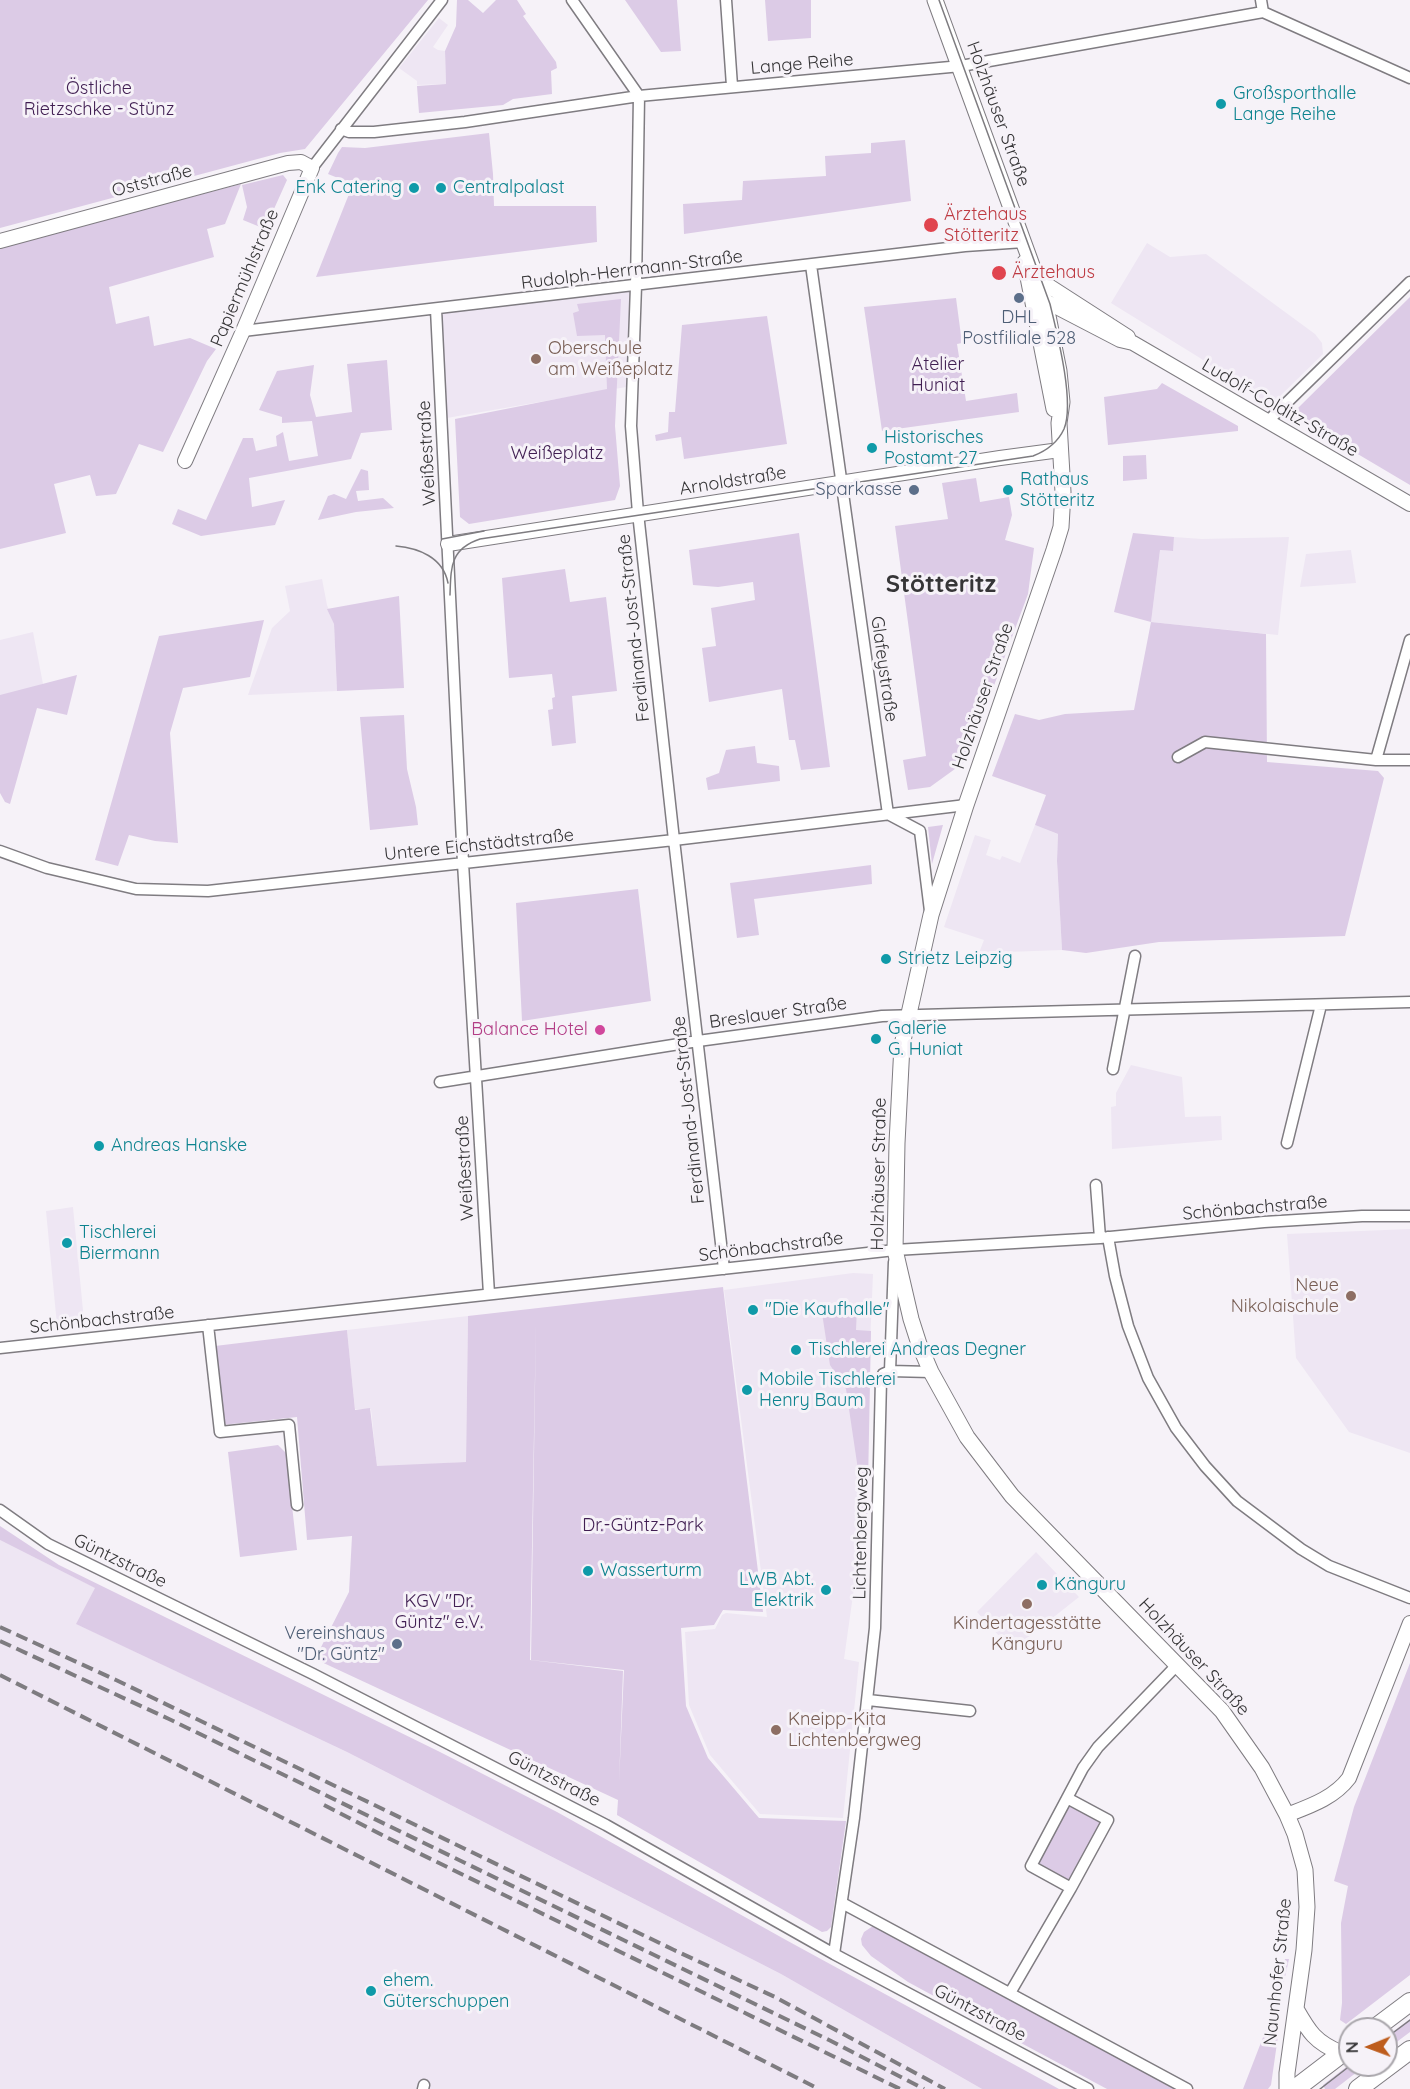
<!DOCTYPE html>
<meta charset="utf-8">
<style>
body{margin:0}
#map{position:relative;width:1410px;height:2089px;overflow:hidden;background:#f6f2f8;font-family:Quicksand,sans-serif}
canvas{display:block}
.north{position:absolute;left:1338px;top:2017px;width:60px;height:60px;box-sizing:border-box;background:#f6f2f8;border:2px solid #a9a6ab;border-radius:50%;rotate:269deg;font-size:16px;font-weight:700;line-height:24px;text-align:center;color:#363537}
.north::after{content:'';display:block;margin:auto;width:21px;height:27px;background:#be5d1d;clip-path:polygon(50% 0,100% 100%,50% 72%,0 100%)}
</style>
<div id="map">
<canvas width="1410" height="2089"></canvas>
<div class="north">N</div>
</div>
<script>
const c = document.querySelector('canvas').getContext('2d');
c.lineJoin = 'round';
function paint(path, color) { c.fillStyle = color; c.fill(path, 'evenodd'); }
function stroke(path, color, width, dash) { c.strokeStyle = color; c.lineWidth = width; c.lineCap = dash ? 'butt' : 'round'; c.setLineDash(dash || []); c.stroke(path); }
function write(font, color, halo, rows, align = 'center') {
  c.font = font + ' Quicksand,sans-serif'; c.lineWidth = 6; c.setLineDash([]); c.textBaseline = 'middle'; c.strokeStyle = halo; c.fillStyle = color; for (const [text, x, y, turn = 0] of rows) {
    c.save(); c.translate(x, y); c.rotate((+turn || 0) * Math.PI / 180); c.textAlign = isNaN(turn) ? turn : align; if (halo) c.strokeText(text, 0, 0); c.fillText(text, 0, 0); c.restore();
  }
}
paint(new Path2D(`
 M439,18L448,25L433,47L438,50L445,51L446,84L417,85V81L399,68Z
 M1147,243L1170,257L1206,254L1315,334L1322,343L1323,354L1273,403L1262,402L1200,358L1111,303Z
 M636,286L632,386L441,419L436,309Z
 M1174,537L1202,539L1289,537L1278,635L1151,622L1160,550L1172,551Z
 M1351,550L1356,583L1300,587L1306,554Z
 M322,579L327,605L334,624L337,691L248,695L272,628L290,611L285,586Z
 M33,632L43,684L0,701V640Z
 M1035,825L1058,834L1057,862L1062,950L979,953L984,940L944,927L975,835L991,840L986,855L1000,860L1002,856L1020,863Z
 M1131,1065L1182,1077L1185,1117L1221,1116L1222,1140L1112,1149L1111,1107L1116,1106V1093Z
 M73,1207L84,1321L57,1325L46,1211Z
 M1410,1229V1453L1349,1432L1296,1358L1287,1234Z
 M853,1273L873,1274L862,1531L844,1659L859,1662L843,1818L760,1814L710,1755L689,1705L685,1632L715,1629L722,1615L726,1613L767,1617L724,1290Z
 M468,1316L466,1462L377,1467L371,1409H355L347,1330Z
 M0,1540L96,1588L77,1624L347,1752L781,1974L982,2089H0Z
 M1036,1552L1079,1597L1012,1650L977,1612Z`), '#eee6f3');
paint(new Path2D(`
 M0,0H428L305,149L280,153L0,228Z
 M457,0H468L483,13L496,0H517L526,14L523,16L556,62L557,68L551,71L552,94L513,99L503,105L419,113L417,86L446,84L445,51L456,26Z
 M625,0H677L681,51L661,52Z
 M765,0H811V38L768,41Z
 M489,133L493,174L494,206H596L597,242L316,277L353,184L328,174L338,153L342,147L365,148Z
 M905,140L911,201L684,234L683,204L742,200L743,181L826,176L825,156L871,153V143Z
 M283,175L287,180L265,229L243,220L247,207L242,185Z
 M241,184L225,224L207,229L214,257L109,287L116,324L149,316L154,346L190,338L216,349L207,361L163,452L139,444L116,494L96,496L90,475L54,484L66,533L0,549V247Z
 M1410,297V485L1302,421C1298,417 1297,414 1298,408Z
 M956,298L962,343L957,344L966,401L1017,393L1019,412L882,431L864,307Z
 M621,299L615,426L620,486L615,500L469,524L460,517L455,419L607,389L605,335L577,336L573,313L579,311L577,304Z
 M767,316L787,444L684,459L681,437L656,441L655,435L668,432L669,412H675L682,325Z
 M387,360L392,430L361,433L351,459L249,478L252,507L285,500L275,525L201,536L172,524L178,509L206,520L243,438H253L256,451L277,446L276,436L283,432L289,461L318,456L312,421L282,423V417L259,410L277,371L314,365L310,395L316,417L352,412L347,364Z
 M1162,383L1238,426V431L1108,445L1104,397L1157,389Z
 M1146,455L1147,479L1123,481V456Z
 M361,469L368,471L369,490L356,491L358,501L383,498L394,508L356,512L318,520L328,496L334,494L346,499Z
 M976,478L980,502L1009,497L1012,515L1005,540L1034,548L1028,594L966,761L930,787L908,790L903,760L926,756L895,526L948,519L942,483Z
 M799,533L830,767L801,770L795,740H789L782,689L709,702L702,648L716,646L711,608L755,600L753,582L718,587L693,585L689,550Z
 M1133,533L1174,537L1173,551L1160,550L1151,622L1266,634L1267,762L1378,771L1384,778L1345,936L1159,942L1086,953L1062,950L1057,861L1058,834L1035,825L1046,795L992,776L1015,714L1039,720L1065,714L1134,710L1151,622L1114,612Z
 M565,569L570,602L606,597L617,691L572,696L576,743L552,746L548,710L553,709L552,698L555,697L552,674L509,678L502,578Z
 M399,596L404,688L337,691L334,624L327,609Z
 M264,620L250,677L183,688L170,733L178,843L155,841L129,835L118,866L95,860L159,636Z
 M77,675L67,715L37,708L10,804L5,802L0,793V695Z
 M404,715L407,769L416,807L418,825L370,830L360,717Z
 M755,746L757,763L779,766L780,781L708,790L706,778L719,773L726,750Z
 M943,825L932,864L928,827Z
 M871,865L872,884L754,899L759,935L737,938L730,883Z
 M638,889L651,1001L522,1021L516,903Z
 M723,1287L763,1612L723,1610L714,1625L681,1628L686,1706L708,1758L759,1818L846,1821L831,1927L827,1931L822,1932L617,1815L618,1800L315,1659L349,1592L352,1536L307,1540L297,1417L222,1425L215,1346L347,1330L355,1410L370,1408L377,1466L466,1462L468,1316ZM536,1319L531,1660L624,1670L619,1783L623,1671L530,1660Z
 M857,1308L856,1330L871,1331L867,1535H863L860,1483L846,1389L830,1365L822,1313Z
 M278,1445L286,1453L297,1550L240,1557L228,1452Z
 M0,1526L59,1565L440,1752L557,1812L786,1940L1059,2089H982L781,1974L347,1752L76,1624L95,1588L0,1540Z
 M1410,1663V1975L1346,2024L1340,2020L1342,2003L1341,1923L1348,1886L1334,1881L1354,1807Z
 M1070,1804L1103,1822L1069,1882L1036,1865Z
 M873,1926L1175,2089H1107L993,2028L908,1982L871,1956L862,1945L861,1939L864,1932Z
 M1285,1959H1289L1277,2013L1278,2036L1271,2085L1268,2089H1243L1267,2027Z
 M1410,2019V2032L1386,2050V2037Z
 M1350,2064L1366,2065L1335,2089H1325L1323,2085Z`), '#dccbe6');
const minor = new Path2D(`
 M572,0L639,96L636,286L631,426L638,513L674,840L724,1269
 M726,0L732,86
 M1261,0L1263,12
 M1263,12L1410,78
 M341,129L349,132H374L465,122L639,96L961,66L1263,12
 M312,168L442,0
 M811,265L888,814L920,831L930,911
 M436,309L463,863L489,1294
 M243,331L965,246L1024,242
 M1268,421L1410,282
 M1178,757L1205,742L1376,760H1410
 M1376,760L1410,640
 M0,851L47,868L136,889L208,891L674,840L966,805
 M1113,1069L1135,956
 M440,1082L698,1041L882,1016L1410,1002
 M1287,1143L1321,1005
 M1096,1185L1100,1238
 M1108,1237L1115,1276L1128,1326L1148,1378L1176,1428L1205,1466L1237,1501L1301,1549L1329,1566L1410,1598
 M208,1325L220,1432L289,1425L297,1505
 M0,1348L895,1250L1100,1238L1264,1222L1362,1216H1410
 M890,1371L894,1262
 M0,1510L48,1544L313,1674L606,1825L834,1954L1088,2089
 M868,1700L970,1711
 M1067,1798L1108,1820L1071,1888
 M842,1903L1187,2089
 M834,1954L854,1818L875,1628L881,1380L883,1374L890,1371L931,1372
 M1010,1993L1071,1888L1031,1866L1083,1768L1098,1747L1178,1664
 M423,2089L424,2085`);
const tertiary = new Path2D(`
 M0,241L288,163L301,162L312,168L243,331L185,461
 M1038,279L1128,337
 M1045,301L1120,340L1133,343L1410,504
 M448,544L1000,458L1060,450
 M1287,1815C1310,1806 1334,1798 1349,1778L1410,1623`);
const secondary = new Path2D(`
 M935,0L1045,301L1059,371L1062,402L1059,423L1063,492L1061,527L1054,550L966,805L931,915L902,1045L897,1143L895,1250L911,1319L919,1344L931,1372L967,1437L1012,1496L1222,1711L1262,1768L1287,1815L1295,1834L1305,1870L1307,1907L1304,1950L1287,2073V2089
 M1025,262L1054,409
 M1296,2009C1309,2032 1315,2042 1341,2053`);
const primary = new Path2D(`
 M1374,2029L1410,2002
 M1295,2089L1350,2047
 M1358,2089L1410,2050`);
stroke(minor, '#7f7c81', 13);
stroke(tertiary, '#7f7c81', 16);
stroke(secondary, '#7f7c81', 17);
stroke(primary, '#7f7c81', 20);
stroke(minor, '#fff', 10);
stroke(tertiary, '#fff', 14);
stroke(secondary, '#fff', 15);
stroke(primary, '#fff', 18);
stroke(new Path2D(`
 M442,539L484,531
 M396,546C418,548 443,557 448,583
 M450,595C451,567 450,549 480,539L1033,456C1046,451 1058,442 1064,429C1075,402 1057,333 1050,304L939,0
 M1386,2038L1410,2020
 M1320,2089L1351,2065`), '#7e7c80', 1.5);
stroke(new Path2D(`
 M0,1627L116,1680L674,1950L775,1997L945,2089
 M0,1641L169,1719L829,2040L924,2089
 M0,1675L819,2089
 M324,1805L388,1838L900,2089`), '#7e7c80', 4, [12, 6]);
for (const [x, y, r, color] of [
 [1221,104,6,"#0f9aa8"],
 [414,188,6,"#0f9aa8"],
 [441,188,6,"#0f9aa8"],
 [931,225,8,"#e0444e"],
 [999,273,8,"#e0444e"],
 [1019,298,6,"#5c6f8a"],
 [536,359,6,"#8d6e63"],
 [872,448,6,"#0f9aa8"],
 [914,490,6,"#5c6f8a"],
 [1008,490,6,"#0f9aa8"],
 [886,959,6,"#0f9aa8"],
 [600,1030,6,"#d1479c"],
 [876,1039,6,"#0f9aa8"],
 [99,1146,6,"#0f9aa8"],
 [67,1243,6,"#0f9aa8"],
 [1351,1296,6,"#8d6e63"],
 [753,1310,6,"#0f9aa8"],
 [796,1350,6,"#0f9aa8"],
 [747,1390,6,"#0f9aa8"],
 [588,1571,6,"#0f9aa8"],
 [1042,1585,6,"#0f9aa8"],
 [826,1590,6,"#0f9aa8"],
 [1027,1604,6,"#8d6e63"],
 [397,1644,6,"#5c6f8a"],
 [776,1730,6,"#8d6e63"],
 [371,1991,6,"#0f9aa8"]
]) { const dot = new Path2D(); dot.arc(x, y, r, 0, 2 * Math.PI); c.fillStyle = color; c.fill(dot); stroke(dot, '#f6f2f8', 2); }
write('18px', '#363537', '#f6f2f8', [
 ["Lange Reihe",802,64,-5],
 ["Holzhäuser Straße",998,114,70],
 ["Oststraße",152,181,-15],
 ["Rudolph-Herrmann-Straße",632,270,-7],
 ["Papiermühlstraße",245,278,-67],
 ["Ludolf-Colditz-Straße",1280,408,30],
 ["Weißestraße",427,453,-93],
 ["Arnoldstraße",733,481,-9],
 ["Ferdinand-Jost-Straße",634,628,-96],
 ["Glafeystraße",884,669,82],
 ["Holzhäuser Straße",983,696,-71],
 ["Untere Eichstädtstraße",479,845,-6],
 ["Breslauer Straße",778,1013,-8],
 ["Ferdinand-Jost-Straße",689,1110,-96],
 ["Weißestraße",465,1168,-93],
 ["Holzhäuser Straße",879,1174,-89],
 ["Schönbachstraße",1255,1208,-5],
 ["Schönbachstraße",771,1247,-7],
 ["Schönbachstraße",102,1320,-6],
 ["Lichtenbergweg",861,1533,-89],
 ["Güntzstraße",120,1561,26],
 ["Holzhäuser Straße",1194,1657,47],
 ["Güntzstraße",554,1779,27],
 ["Naunhofer Straße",1278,1972,-84],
 ["Güntzstraße",980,2013,28]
]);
write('18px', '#401e52', '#f6f2f8', [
 ["Östliche",99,89],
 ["Rietzschke - Stünz",99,110],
 ["Atelier",938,365],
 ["Huniat",938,386],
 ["Weißeplatz",557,454],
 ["Dr.-Güntz-Park",643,1526],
 ["KGV \"Dr.",439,1602],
 ["Güntz\" e.V.",439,1623]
]);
write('18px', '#0d838f', '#f6f2f8', [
 ["Großsporthalle",1233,94],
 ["Lange Reihe",1233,115],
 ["Enk Catering",402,188,"right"],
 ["Centralpalast",453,188],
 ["Historisches",884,438],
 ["Postamt 27",884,459],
 ["Rathaus",1020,480],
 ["Stötteritz",1020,501],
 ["Strietz Leipzig",898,959],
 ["Galerie",888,1029],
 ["G. Huniat",888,1050],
 ["Andreas Hanske",111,1146],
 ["Tischlerei",79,1233],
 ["Biermann",79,1254],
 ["\"Die Kaufhalle\"",765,1310],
 ["Tischlerei Andreas Degner",808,1350],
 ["Mobile Tischlerei",759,1380],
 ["Henry Baum",759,1401],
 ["Wasserturm",600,1571],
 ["LWB Abt.",814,1580,"right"],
 ["Elektrik",814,1601,"right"],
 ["Känguru",1054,1585],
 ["ehem.",383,1981],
 ["Güterschuppen",383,2002]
], 'left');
write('18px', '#be3a42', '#f6f2f8', [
 ["Ärztehaus",944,215],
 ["Stötteritz",944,236],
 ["Ärztehaus",1012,273]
], 'left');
write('18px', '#4e5e75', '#f6f2f8', [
 ["DHL",1019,318,"center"],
 ["Postfiliale 528",1019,339,"center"],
 ["Sparkasse",902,490],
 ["Vereinshaus",385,1634],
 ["\"Dr. Güntz\"",385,1655]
], 'right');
write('18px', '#785e54', '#f6f2f8', [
 ["Oberschule",548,349],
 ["am Weißeplatz",548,370],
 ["Neue",1339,1286,"right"],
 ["Nikolaischule",1339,1307,"right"],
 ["Kindertagesstätte",1027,1624,"center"],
 ["Känguru",1027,1645,"center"],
 ["Kneipp-Kita",788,1720],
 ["Lichtenbergweg",788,1741]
], 'left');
write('18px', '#b23c85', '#f6f2f8', [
 ["Balance Hotel",588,1030]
], 'right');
write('bold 24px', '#363537', '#f6f2f8', [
 ["Stötteritz",941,585]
]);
</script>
